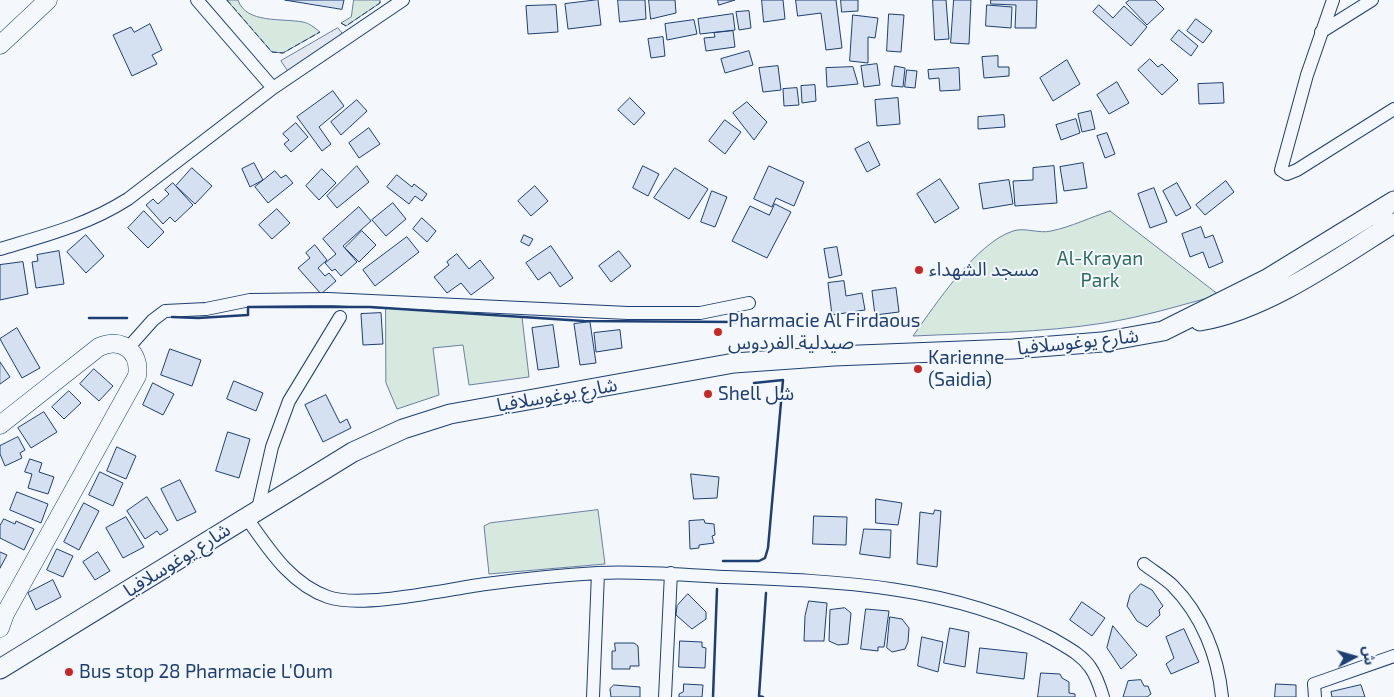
<!DOCTYPE html>
<meta charset="utf-8">
<style>
body{margin:0}
#map{position:relative;width:1394px;height:697px;overflow:hidden;background:#f4f7fb;font-family:"Exo 2","Noto Sans Arabic",sans-serif}
canvas{display:block}
.north{position:absolute;left:1329px;top:632px;width:50px;height:50px;-webkit-text-stroke:4px #f4f7fb;paint-order:stroke;rotate:84deg;font-size:14px;font-weight:700;line-height:20px;text-align:center;color:#1d3f73}
.north::after{content:'';display:block;margin:auto;width:18px;height:22px;background:#1d3f73;clip-path:polygon(50% 0,100% 100%,50% 72%,0 100%)}
</style>
<div id="map">
<canvas width="1394" height="697"></canvas>
<div class="north">ش</div>
</div>
<script>
const c = document.querySelector('canvas').getContext('2d');
c.lineJoin = 'round';
function paint(path, color) { c.fillStyle = color; c.fill(path, 'evenodd'); }
function stroke(path, color, width, dash) { c.strokeStyle = color; c.lineWidth = width; c.lineCap = dash ? 'butt' : 'round'; c.setLineDash(dash || []); c.stroke(path); }
function write(font, color, halo, rows, align = 'center') {
  c.font = font + ' "Exo 2","Noto Sans Arabic",sans-serif'; c.lineWidth = 4; c.setLineDash([]); c.textBaseline = 'middle'; c.strokeStyle = halo; c.fillStyle = color; for (const [text, x, y, turn = 0] of rows) {
    c.save(); c.translate(x, y); c.rotate((+turn || 0) * Math.PI / 180); c.textAlign = isNaN(turn) ? turn : align; if (halo) c.strokeText(text, 0, 0); c.fillText(text, 0, 0); c.restore();
  }
}
const green = new Path2D(`
 M227,0H238C246,24 282,18 303,22C309,23 315,28 320,32L283,53L272,52Z
 M354,0H380V3L346,26L341,23L351,17Z
 M1110,211L1219,295C1181,305 1143,317 1104,323C1041,333 976,333 913,336C935,305 976,243 1013,231C1025,227 1039,234 1051,231C1071,227 1091,217 1110,211Z
 M386,308L522,317L529,377L469,385L463,345L433,348L439,395L397,409L386,383Z
 M598,510L605,564L489,574L484,526L490,523Z`);
paint(green, '#d7e8df');
stroke(green, '#687fa3', 1);
const parking = new Path2D(`
 M338,28L350,43L291,76L281,61Z`);
paint(parking, '#e3e8f0');
stroke(parking, '#687fa3', 1);
const building = new Path2D(`
 M285,0H344L342,9Z
 M598,0L601,25L568,29L565,4Z
 M618,0H645L646,19L620,22Z
 M649,0H675L676,13L651,19Z
 M718,0H735L719,5Z
 M762,0H783L785,19L764,22Z
 M796,0H836L842,48L826,50L821,13L798,16Z
 M841,0H858V11L842,12Z
 M933,0H946L949,39L935,40Z
 M954,0H971L969,44L951,43Z
 M991,0H1037L1036,28H1015L1016,5L991,4Z
 M1130,0H1155L1164,9L1147,25L1126,3Z
 M556,5L558,32L528,34L526,6Z
 M987,5L1012,7L1011,28L986,26Z
 M1099,5L1113,18L1124,6L1147,27L1131,46L1093,12Z
 M749,11L751,28L739,30L736,12Z
 M733,14L735,30L700,34L698,19Z
 M889,14L904,15L901,52L887,51Z
 M853,15L878,18L875,38L868,37V63L850,61Z
 M1196,19L1212,31L1203,43L1187,31Z
 M694,20L697,34L667,40L665,24Z
 M150,24L162,50L152,55L157,64L132,76L113,35L131,27L134,32Z
 M1179,30L1198,46L1191,56L1171,40Z
 M733,31L735,47L706,51L704,38L715,37L714,33Z
 M663,37L665,56L651,58L648,39Z
 M749,51L753,65L725,73L721,59Z
 M998,56V67H1009V76L984,78L982,57Z
 M1150,59L1158,67L1162,64L1178,80L1162,95L1138,70Z
 M1067,60L1080,84L1053,101L1040,78Z
 M877,64L880,85L864,87L861,66Z
 M778,66L781,90L763,92L759,68Z
 M895,66L905,68L903,87L892,86Z
 M853,67L858,84L827,87L826,68Z
 M959,68L960,90L940,91L939,78L929,79L928,70Z
 M907,70L917,71L915,88L905,87Z
 M1117,82L1129,103L1109,114L1097,95Z
 M1223,83L1224,103L1199,104L1198,84Z
 M815,85L816,101L802,103L801,86Z
 M797,88L799,105L784,106L783,89Z
 M333,91L344,106L319,127L331,144L322,151L297,117Z
 M630,98L645,113L634,125L618,110Z
 M898,98L900,124L877,126L875,100Z
 M357,100L367,111L341,135L331,122Z
 M747,102L767,122L754,140L733,113Z
 M1091,111L1095,129L1082,132L1078,114Z
 M1004,115L1005,127L978,129V117Z
 M1076,119L1080,133L1061,140L1056,125Z
 M725,120L741,132L725,154L709,141Z
 M296,123L308,137L291,152L284,144L289,140L283,134Z
 M369,128L380,144L359,158L349,143Z
 M1107,133L1115,154L1105,158L1097,136Z
 M869,142L880,165L867,172L855,149Z
 M254,163L263,180L250,187L242,169Z
 M1083,163L1087,188L1064,191L1060,167Z
 M357,166L369,182L337,208L327,196Z
 M643,166L659,174L648,196L633,188Z
 M769,166L804,182L794,206L776,198L772,207L754,199Z
 M1054,166L1057,203L1015,206L1013,181L1033,180V168Z
 M192,168L212,186L195,204L176,186Z
 M675,168L708,189L689,219L654,198Z
 M322,169L336,183L319,200L306,186Z
 M275,171L281,178L286,175L293,183L268,203L255,187Z
 M397,175L412,187L414,184L427,194L422,201L415,196L409,204L387,187Z
 M940,179L959,208L935,223L917,194Z
 M1009,180L1013,204L983,209L979,184Z
 M1226,181L1234,192L1205,215L1196,205Z
 M173,183L193,205L175,222L170,217L163,224L146,205L153,199L158,204L169,194L165,190Z
 M1177,183L1191,208L1176,216L1163,191Z
 M535,186L548,201L531,216L518,201Z
 M1154,188L1167,222L1150,228L1138,194Z
 M712,191L727,197L715,227L701,222Z
 M393,203L406,219L386,236L372,220Z
 M775,204L791,212L767,258L732,241L750,206L769,215Z
 M359,207L371,221L343,246L357,262L341,276L335,269L332,271L325,263L336,254L323,239Z
 M277,209L290,223L272,239L259,225Z
 M144,211L164,232L148,248L128,228Z
 M422,218L436,231L427,242L413,229Z
 M1201,227L1205,238L1213,235L1223,262L1209,268L1203,252L1190,257L1182,234Z
 M362,231L376,245L359,262L345,248Z
 M86,235L104,256L86,273L67,252Z
 M524,235L533,239L529,246L521,242Z
 M407,237L419,252L375,286L363,270Z
 M315,245L327,260L318,268L325,276L329,273L336,281L321,294L298,268L310,258L306,253Z
 M551,246L573,278L560,287L550,272L538,280L526,263Z
 M837,247L842,275L829,278L824,249Z
 M59,251L64,284L36,288L32,262L38,261L37,255Z
 M619,251L631,266L611,282L599,266Z
 M457,254L469,269L480,260L494,278L471,295L461,283L447,293L434,277L449,265L447,262Z
 M23,262L28,294L0,300V265Z
 M844,281L846,296L862,293L865,310L832,315L828,283Z
 M896,288L899,312L875,315L872,291Z
 M381,313L383,344L363,345L361,314Z
 M590,322L596,363L580,365L574,324Z
 M553,325L559,367L538,370L532,328Z
 M17,328L40,368L22,378L0,339Z
 M620,330L622,348L596,352L594,333Z
 M170,349L201,360L192,386L161,375Z
 M0,362L10,377L0,384Z
 M94,369L113,386L99,401L80,384Z
 M234,381L263,393L256,411L227,399Z
 M153,383L174,394L163,415L143,405Z
 M69,391L81,403L64,419L52,407Z
 M326,395L340,423L347,419L351,428L323,442L305,405Z
 M44,412L57,432L31,448L18,428Z
 M228,432L250,439L239,478L216,471Z
 M18,437L25,450L20,453L22,458L5,466L0,454V446Z
 M117,447L136,456L126,479L107,471Z
 M30,459L42,463L39,472L54,477L48,494L28,488L32,474L25,472Z
 M100,472L123,483L113,506L89,495Z
 M691,474L719,477L717,498L694,499Z
 M180,480L196,512L177,521L161,489Z
 M17,492L48,504L41,523L10,510Z
 M147,497L168,530L160,535L157,531L145,539L127,511Z
 M876,499L902,503L898,525L876,523Z
 M84,503L99,511L79,550L64,542Z
 M935,510L941,511L937,567L917,564L920,512L933,514Z
 M814,516L847,517L846,545L813,544Z
 M126,517L144,547L123,558L106,528Z
 M4,519L15,524L16,521L34,529L24,550L0,538V526Z
 M704,520L705,523L714,524L715,535L712,536L714,543L699,545V548L690,549L689,521Z
 M864,529L891,530L890,558L860,554Z
 M57,549L73,556L63,577L47,570Z
 M0,552L7,555L0,568Z
 M98,552L110,571L95,580L83,562Z
 M53,580L61,597L36,610L28,593Z
 M1141,584L1152,590L1163,606L1159,610L1160,615L1147,627L1137,621L1127,606L1130,595Z
 M688,594L706,612V619L692,629L676,615L677,606Z
 M809,601L827,603L824,641H804L805,616Z
 M1082,602L1105,618L1092,636L1070,620Z
 M845,608L851,613L848,644L838,645L829,641L830,610Z
 M866,609L889,611L884,647H878V651L861,649Z
 M890,617L902,619L909,628L908,642L905,649L892,652L887,648Z
 M1113,626L1137,655L1121,669L1107,648Z
 M950,628L969,632L965,667L944,663Z
 M1184,629L1199,662L1171,674L1166,664L1174,658L1166,637Z
 M922,637L943,642L938,672L918,666Z
 M680,641L702,642V647L706,648L705,668L679,667Z
 M615,643H634L638,646L639,666H630V669H612V651H615Z
 M980,648L1027,653L1024,679L977,673Z
 M1041,673L1060,674L1062,678L1069,682V693L1075,694V697H1038Z
 M1141,680L1144,686H1148L1151,694L1147,697H1123L1128,681Z
 M684,684L703,685L702,697H679V694L683,692Z
 M1276,684L1296,685V697H1275Z
 M614,685L640,687V697H611L610,689Z
 M1361,685L1365,697H1332L1331,692Z`);
paint(building, '#d5e0f0');
stroke(building, '#1d3f73', 1);
const street = new Path2D(`
 M197,0L273,88
 M1333,0L1307,75L1281,170L1287,174L1297,170L1394,109
 M1321,32L1372,0
 M0,249C47,235 87,225 128,199L273,88L403,0
 M128,348L153,320L165,311L206,309L250,300L328,299L628,313H700L749,303
 M258,509L272,447L289,401L340,317
 M246,517C268,548 290,584 328,597C362,609 448,589 486,584C523,579 561,575 598,573C640,571 682,575 724,577C835,581 953,585 1053,639C1066,647 1081,654 1090,667C1096,675 1100,687 1103,697
 M1144,564C1153,571 1163,577 1172,585C1202,615 1218,656 1222,697
 M593,697L598,573
 M665,697L671,573
 M1315,697L1314,684L1394,656`);
const secondary = new Path2D(`
 M0,45L48,0
 M0,425L99,347C121,337 141,351 137,376L5,614L0,628`);
const primary = new Path2D(`
 M1200,321C1266,310 1337,259 1394,223
 M0,669L353,452L403,429L450,414L734,363L834,356L1013,349L1102,342L1163,331L1267,279L1394,201`);
stroke(street, '#1d3f73', 14);
stroke(secondary, '#1d3f73', 19);
stroke(primary, '#1d3f73', 21);
stroke(street, '#f4f7fb', 12);
stroke(secondary, '#f4f7fb', 18);
stroke(primary, '#f4f7fb', 19);
stroke(new Path2D(`
 M227,0L272,52L283,53L320,32
 M341,23L346,26L380,3V0`), '#1d3f73', 1, [6, 2.5]);
stroke(new Path2D(`
 M172,317L198,318L248,315V307H370L584,321L736,322
 M89,318H127
 M723,561H759L765,558L768,548L783,380L754,383
 M713,697L717,589
 M763,697L759,696L766,593`), '#1d3f73', 2.5);
for (const [x, y, r, color] of [
 [919,270,5,"#c62828"],
 [718,332,5,"#c62828"],
 [918,369,5,"#c62828"],
 [708,394,5,"#c62828"],
 [69,672,5,"#c62828"]
]) { const dot = new Path2D(); dot.arc(x, y, r, 0, 2 * Math.PI); c.fillStyle = color; c.fill(dot); stroke(dot, '#f4f7fb', 2); }
write('19px', '#2c6c60', '#f4f7fb', [
 ["Al-Krayan",1100,259],
 ["Park",1100,281]
]);
write('19px', '#1d3f73', '#f4f7fb', [
 ["مسجد الشهداء",929,270],
 ["Pharmacie Al Firdaous",728,321],
 ["صيدلية الفردوس",728,343],
 ["Karienne",928,358],
 ["(Saidia)",928,380],
 ["Shell شل",718,394],
 ["Bus stop 28 Pharmacie L'Oum",79,672]
], 'left');
write('19px', '#1d3f73', '#f4f7fb', [
 ["شارع يوغوسلافيا",1078,342,-6],
 ["شارع يوغوسلافيا",557,395,-10],
 ["شارع يوغوسلافيا",177,560,-32]
]);
</script>
